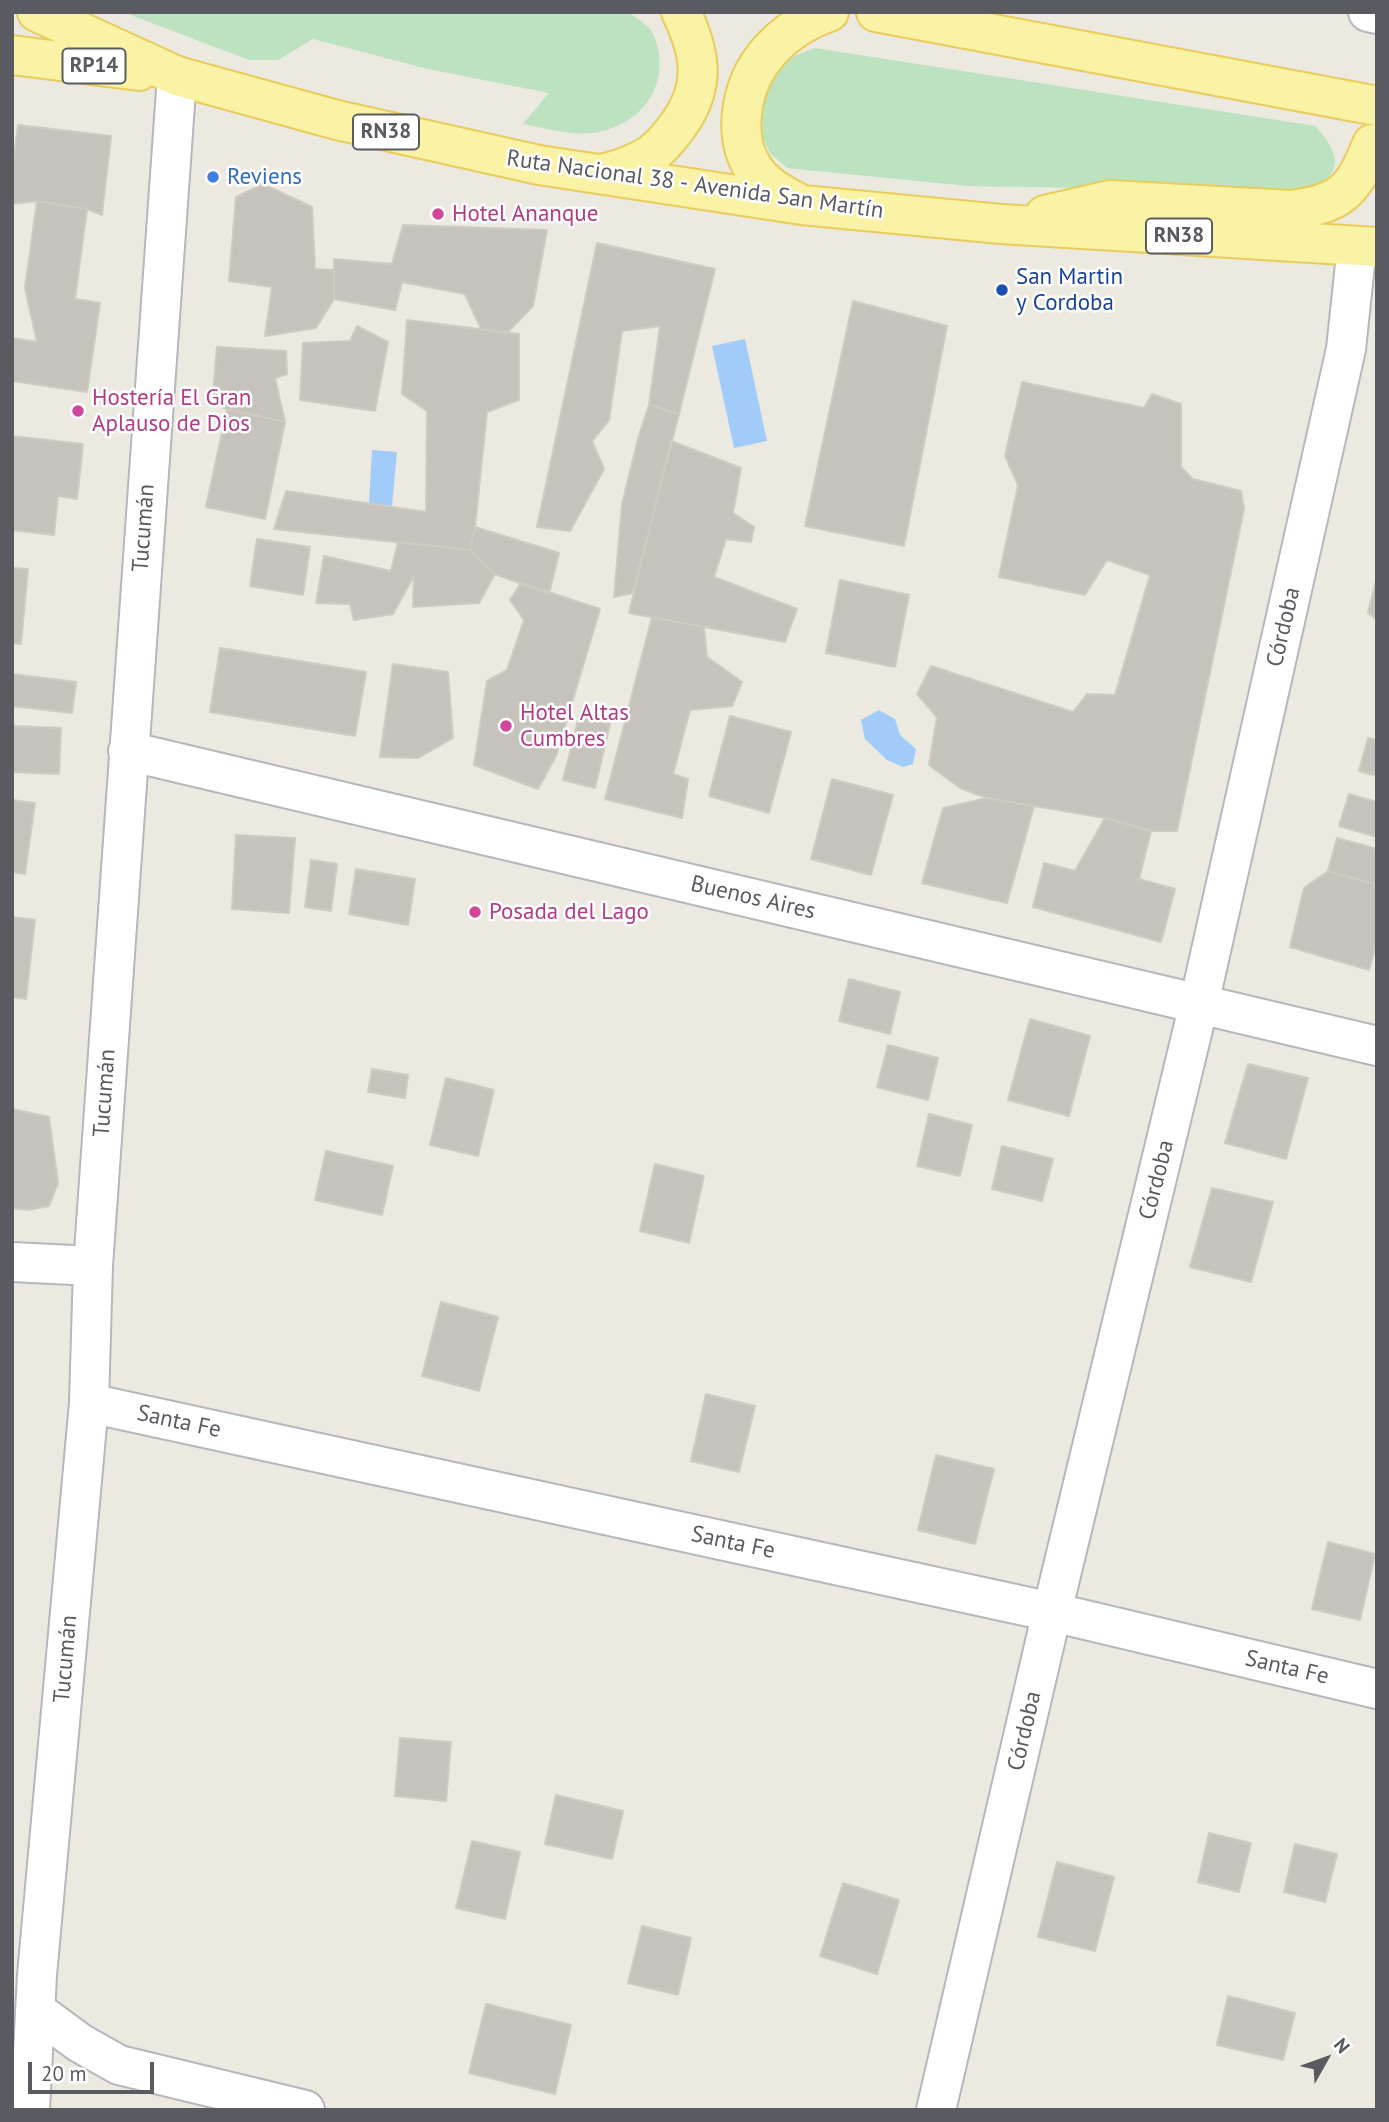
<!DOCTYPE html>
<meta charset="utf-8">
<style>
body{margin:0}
#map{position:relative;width:1389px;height:2122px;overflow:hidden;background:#ebe9e0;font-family:"PT Sans",sans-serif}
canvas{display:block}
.frame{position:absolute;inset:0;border:14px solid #595b60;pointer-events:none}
.north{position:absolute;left:1291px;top:2024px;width:70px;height:70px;-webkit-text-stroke:5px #fff;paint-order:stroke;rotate:50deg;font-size:19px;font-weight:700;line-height:28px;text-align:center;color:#595b60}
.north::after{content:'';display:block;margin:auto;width:24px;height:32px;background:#595b60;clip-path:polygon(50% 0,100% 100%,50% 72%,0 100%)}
.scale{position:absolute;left:28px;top:2062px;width:126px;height:32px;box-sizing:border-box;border:4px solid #595b60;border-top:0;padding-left:9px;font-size:21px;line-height:24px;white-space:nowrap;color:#595b60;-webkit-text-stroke:5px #fff;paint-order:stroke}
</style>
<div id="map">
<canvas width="1389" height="2122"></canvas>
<div class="frame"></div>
<div class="north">N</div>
<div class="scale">20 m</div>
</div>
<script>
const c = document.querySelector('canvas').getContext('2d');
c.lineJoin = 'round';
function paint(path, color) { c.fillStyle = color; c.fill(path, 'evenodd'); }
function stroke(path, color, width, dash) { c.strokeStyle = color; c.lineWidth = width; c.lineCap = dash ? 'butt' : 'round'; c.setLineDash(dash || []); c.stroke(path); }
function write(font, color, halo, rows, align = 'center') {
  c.font = font + ' "PT Sans",sans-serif'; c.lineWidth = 5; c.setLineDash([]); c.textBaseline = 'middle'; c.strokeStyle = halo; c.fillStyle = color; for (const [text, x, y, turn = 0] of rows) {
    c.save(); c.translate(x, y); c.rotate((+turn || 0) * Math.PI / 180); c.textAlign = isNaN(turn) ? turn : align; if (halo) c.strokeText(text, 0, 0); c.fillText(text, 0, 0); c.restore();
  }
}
paint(new Path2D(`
 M123,12H628C636,18 649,25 653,34C673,79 646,123 598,132C573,137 547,128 523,124L549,93L428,69L313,39L278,60H249Z
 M815,48L1315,126C1328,140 1345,161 1327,179C1321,184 1314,188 1308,192L968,186L787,168L771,154L761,135L759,110L775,73L791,57Z`), '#bde2c0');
paint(new Path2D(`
 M745,339L767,441L734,448L712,346Z
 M372,450L397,452L392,506L369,503Z
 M879,710L895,719L900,735L916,749L913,764L903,767L887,760L865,739L861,720Z`), '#a1ccfa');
const building = new Path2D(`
 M18,125L111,136L102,215L87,209L37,201L12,204V175Z
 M263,184L312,207L315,269L334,270V299L316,328L265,336L272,287L229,281L236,197Z
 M37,201L87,209L75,299L100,303L87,392L12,381V338L37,342L25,288Z
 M403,225L547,230L533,306L507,333L481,329L465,294L402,282L395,310L334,299V259L392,264Z
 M597,243L715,269L679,414L649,405L660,326L622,331L609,420L592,441L604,469L570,531L537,527Z
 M853,301L947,326L904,546L805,526Z
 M407,320L519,334V400L487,412L475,527L470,550L274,529L286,491L426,512L427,411L402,394Z
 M357,326L388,342L375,411L300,400L303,343L350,341Z
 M217,347L286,351L287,374L275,378L285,422L227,409L212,403Z
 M1022,382L1144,408L1152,394L1181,404V467L1193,479L1241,491L1244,509L1177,831H1151L1105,818L987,798L960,788L929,765L937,717L917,694L931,666L1073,712L1087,694L1115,695L1150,575L1107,560L1085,595L999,577L1018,485L1005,456Z
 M649,405L679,414L633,593L614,597L622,504L639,435Z
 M227,409L285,422L265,519L206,507Z
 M12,436L83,444L77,499L58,496L54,535L12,530Z
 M671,441L741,468L733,513L754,527L751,542L726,539L714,577L797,609L785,642L629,613Z
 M475,527L559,553L549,594L495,574L470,550Z
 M257,539L310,547L303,595L250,586Z
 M398,542L470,550L495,574L479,603L413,607L414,576L393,614L354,620L350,604L316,603L324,556L391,571Z
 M12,568L28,569L21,644L12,643Z
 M1377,576V620L1368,613Z
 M840,580L909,595L895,667L826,653Z
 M521,583L600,609L556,756L538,789L474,765L487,681L507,670L524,620L510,600Z
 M652,617L704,627L707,657L742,682L732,706L690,710L673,774L688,779L682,818L605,799Z
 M220,648L366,672L355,736L210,712Z
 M393,664L448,672L453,738L418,758L380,757Z
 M12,674L76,682L72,713L12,706Z
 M579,716L610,724L595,788L563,780Z
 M730,716L791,732L769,813L709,796Z
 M12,726L61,728L59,774L12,772Z
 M1368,738L1377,740V776L1359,771Z
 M832,779L893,795L871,875L811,859Z
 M1349,794L1377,802V837L1339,826Z
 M987,798L1034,806L1007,903L922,883L943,808Z
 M12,800L35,803L25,874L12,872Z
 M1105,818L1151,831L1139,879L1175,889L1161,942L1033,907L1044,863L1075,871Z
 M236,835L295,838L289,913L232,909Z
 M1337,838L1377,849V885L1328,871Z
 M311,860L337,864L331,911L305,907Z
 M356,869L415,879L408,925L349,914Z
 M1328,871L1377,885V942L1369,970L1290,947L1304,888Z
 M12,917L35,920L26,999L12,997Z
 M849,979L900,992L890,1034L839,1021Z
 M1030,1019L1090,1036L1069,1116L1008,1100Z
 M888,1045L938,1058L928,1100L877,1087Z
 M1248,1064L1308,1078L1286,1159L1225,1143Z
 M372,1069L408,1075L405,1098L368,1092Z
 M446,1078L494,1090L478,1156L430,1145Z
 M12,1109L49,1117L58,1183L49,1206L29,1210L12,1208Z
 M929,1114L972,1125L960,1176L917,1166Z
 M1002,1146L1053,1159L1042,1201L992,1189Z
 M326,1151L393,1166L382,1215L315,1200Z
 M655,1164L704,1176L689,1243L640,1231Z
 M1212,1188L1273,1202L1251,1282L1190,1267Z
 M441,1302L498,1317L479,1391L422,1376Z
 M706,1394L755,1406L739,1472L691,1461Z
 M936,1455L994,1469L975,1544L918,1530Z
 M1328,1542L1375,1554L1360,1620L1312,1609Z
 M400,1738L451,1742L446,1801L395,1796Z
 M556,1795L623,1811L612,1859L545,1844Z
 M1209,1833L1251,1843L1239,1892L1198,1882Z
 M472,1841L520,1852L505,1919L456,1908Z
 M1295,1844L1337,1854L1325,1902L1284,1892Z
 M1057,1862L1114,1877L1095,1951L1038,1937Z
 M843,1883L899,1900L877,1974L820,1956Z
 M642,1926L691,1938L678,1995L628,1983Z
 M1228,1996L1295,2013L1283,2060L1217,2045Z
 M486,2004L571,2025L555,2094L469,2073Z`);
paint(building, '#c6c3bd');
stroke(building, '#cfcbbf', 2);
const minor = new Path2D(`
 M128,751L1377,1046
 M12,1262L93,1266
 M89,1403L1052,1612L1377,1689
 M35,2010L80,2043L119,2065L305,2110
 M30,2110L37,1975L89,1403L93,1266L177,76
 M936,2110L1052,1612L1199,1004L1346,349L1357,246`);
const secondary = new Path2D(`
 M1368,12L1377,14`);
const primary = new Path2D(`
 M37,12L177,76L337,120L539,165L802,205L1001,224L1377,247
 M876,12L1377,106
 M12,55L139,71
 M601,174C615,171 628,167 641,160C655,154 664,143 673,132C706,91 703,57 681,12
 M798,203C781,194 762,184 752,166C742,150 740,132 742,113C747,64 783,28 829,12
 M1045,215L1110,200L1290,210C1342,204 1353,191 1372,144`);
stroke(minor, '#b6b7bc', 42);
stroke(secondary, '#b6b8be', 42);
stroke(primary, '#e9cc5b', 42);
stroke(minor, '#fff', 38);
stroke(secondary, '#fff', 38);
stroke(primary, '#faf3a5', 38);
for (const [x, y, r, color] of [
 [213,177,7,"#3f7fe0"],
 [438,214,7,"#d1479c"],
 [1002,290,7,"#1a4fb4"],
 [78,411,7,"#d1479c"],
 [506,726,7,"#d1479c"],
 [475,912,7,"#d1479c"]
]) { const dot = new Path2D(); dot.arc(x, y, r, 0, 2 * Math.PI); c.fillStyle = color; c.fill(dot); stroke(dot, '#fff', 2.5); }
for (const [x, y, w] of [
 [94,66,63],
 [386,132,66],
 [1179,236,66]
]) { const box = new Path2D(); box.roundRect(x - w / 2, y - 17.5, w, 35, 5); c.fillStyle = '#fff'; c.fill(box); stroke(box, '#595b60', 2); }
write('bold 21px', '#595b60', null, [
 ["RP14",94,66],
 ["RN38",386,132],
 ["RN38",1179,236]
]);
write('23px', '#366cbe', '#fff', [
 ["Reviens",227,177]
], 'left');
write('23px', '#595b60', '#fff', [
 ["Ruta Nacional 38 - Avenida San Martín",695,185,8],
 ["Tucumán",144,528,-86],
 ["Córdoba",1284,627,-77],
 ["Buenos Aires",753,898,13],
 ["Tucumán",105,1093,-86],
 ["Córdoba",1157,1180,-76],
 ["Santa Fe",179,1422,12],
 ["Santa Fe",733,1543,12],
 ["Tucumán",66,1659,-85],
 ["Santa Fe",1287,1668,13],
 ["Córdoba",1025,1731,-77]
]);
write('23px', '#b23c85', '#fff', [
 ["Hotel Ananque",452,214],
 ["Hostería El Gran",92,398],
 ["Aplauso de Dios",92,424],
 ["Hotel Altas",520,713],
 ["Cumbres",520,739],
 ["Posada del Lago",489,912]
], 'left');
write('23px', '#164399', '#fff', [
 ["San Martin",1016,277],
 ["y Cordoba",1016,303]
], 'left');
</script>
